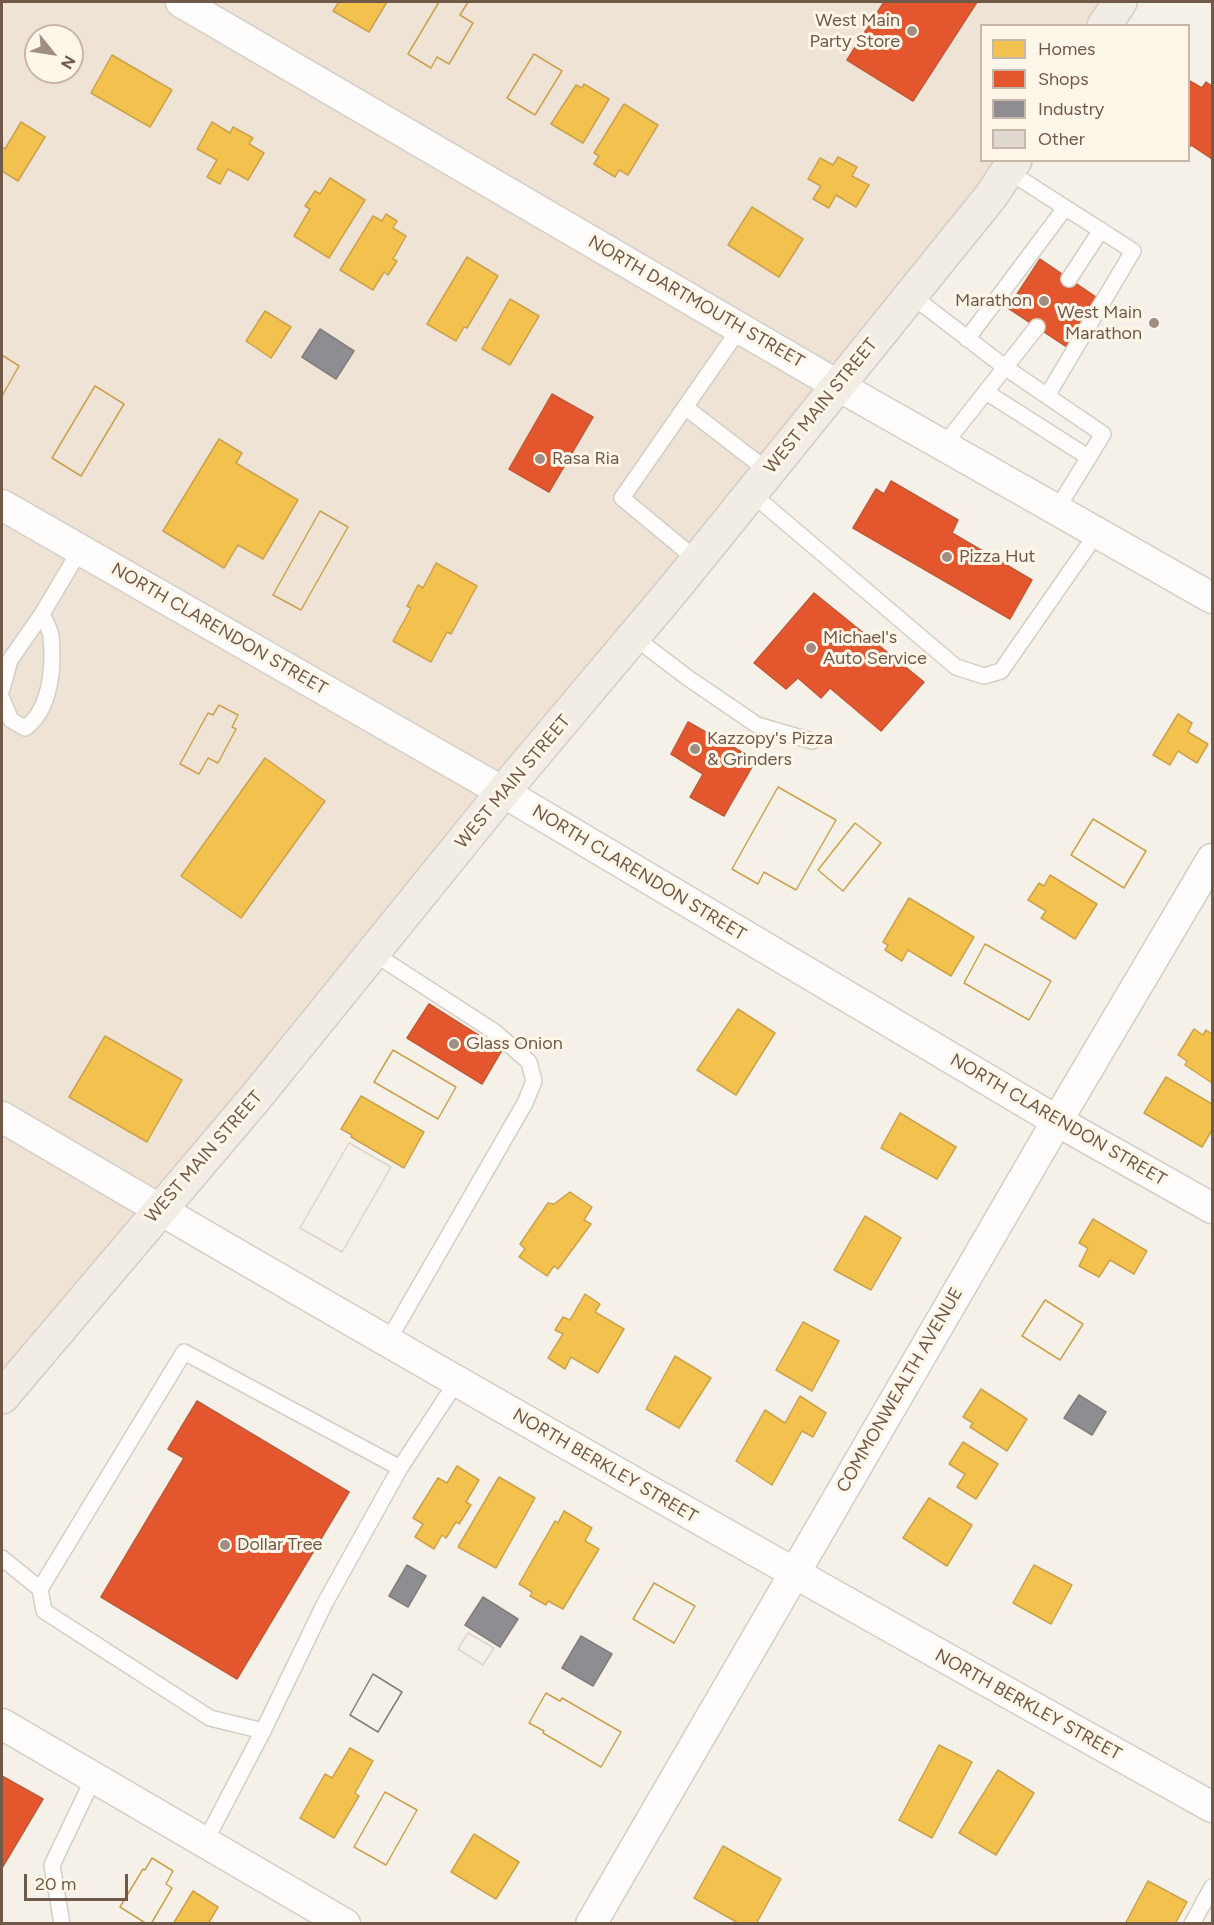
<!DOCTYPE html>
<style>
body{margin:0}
#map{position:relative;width:1214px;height:1925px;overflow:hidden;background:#f5f1e8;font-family:Figtree,sans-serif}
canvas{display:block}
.frame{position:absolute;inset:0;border:3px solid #71594a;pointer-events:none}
.legend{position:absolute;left:980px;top:24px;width:210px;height:138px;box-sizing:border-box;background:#fef6e8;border:2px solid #c6b7a9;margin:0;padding:8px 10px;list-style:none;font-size:18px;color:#71594a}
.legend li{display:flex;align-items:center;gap:12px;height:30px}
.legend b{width:30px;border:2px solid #c6b7a9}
.north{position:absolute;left:24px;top:24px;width:60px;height:60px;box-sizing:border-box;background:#fef6e8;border:2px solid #c6b7a9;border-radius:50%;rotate:120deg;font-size:16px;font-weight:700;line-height:24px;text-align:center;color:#71594a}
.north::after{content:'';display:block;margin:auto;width:21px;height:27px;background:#9f8e81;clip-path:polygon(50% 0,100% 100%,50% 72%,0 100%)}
.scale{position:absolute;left:24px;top:1874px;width:104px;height:27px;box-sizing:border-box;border:3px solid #71594a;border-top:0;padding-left:8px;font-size:18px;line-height:21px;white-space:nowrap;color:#71594a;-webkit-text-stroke:4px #fef6e8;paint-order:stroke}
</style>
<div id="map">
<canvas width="1214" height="1925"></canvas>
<div class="frame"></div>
<ul class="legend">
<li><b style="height:16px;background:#f2c14e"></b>Homes</li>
<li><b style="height:16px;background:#e4572e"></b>Shops</li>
<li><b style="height:16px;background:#8d8d92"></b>Industry</li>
<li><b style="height:16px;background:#e1d9d0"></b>Other</li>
</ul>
<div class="north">N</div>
<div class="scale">20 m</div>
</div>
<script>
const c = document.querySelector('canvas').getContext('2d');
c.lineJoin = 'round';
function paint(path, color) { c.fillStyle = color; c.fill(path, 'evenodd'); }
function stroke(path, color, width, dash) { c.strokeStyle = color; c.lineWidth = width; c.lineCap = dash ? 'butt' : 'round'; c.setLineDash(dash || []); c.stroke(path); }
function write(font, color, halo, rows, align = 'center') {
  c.font = font + ' Figtree,sans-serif'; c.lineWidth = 6; c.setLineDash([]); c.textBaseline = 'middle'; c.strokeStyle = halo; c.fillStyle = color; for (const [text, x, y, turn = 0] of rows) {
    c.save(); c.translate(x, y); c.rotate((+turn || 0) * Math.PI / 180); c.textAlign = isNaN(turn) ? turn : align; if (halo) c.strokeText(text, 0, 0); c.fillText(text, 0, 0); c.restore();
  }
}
paint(new Path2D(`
 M2,2H1120L1104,25L982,26V160L1015,161L2,1397ZM36,36H72V72H36Z`), '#eee3d5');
const homes = new Path2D(`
 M339,2H387L369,32L333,11Z
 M439,2H468L460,15L473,23L449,64L437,57L431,68L408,54Z
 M439,2H468L460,15L473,23L449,64L437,57L431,68L408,54Z
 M534,54L562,71L535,115L507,98Z
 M534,54L562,71L535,115L507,98Z
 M112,55L172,90L150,127L91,93Z
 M584,84L609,99L583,143L551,124L576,85L582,88Z
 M624,104L658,125L628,175L619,170L615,177L594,164L599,156L594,153Z
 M21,122L45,137L18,181L2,171V147L5,149Z
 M212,122L230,133L233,127L253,138L249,144L264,153L248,180L228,169L220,184L207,177L217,160L197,149Z
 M838,157L857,167L852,176L869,185L856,207L836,195L829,208L813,199L821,186L808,179L820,158L833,165Z
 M330,178L365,200L329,258L294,236L310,209L305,206L315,191L320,194Z
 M752,207L803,239L779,277L728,245Z
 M386,214L397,221L393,228L406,236L393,259L397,261L388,275L384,272L373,290L340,270L373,216L382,221Z
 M467,257L498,276L467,328L464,327L456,341L427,324Z
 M510,299L539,316L510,365L482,349Z
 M265,311L291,327L271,358L246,341Z
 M2,355L19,366L2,396Z
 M2,355L19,366L2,396Z
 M95,386L124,404L81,476L52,458Z
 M95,386L124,404L81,476L52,458Z
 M219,439L242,453L236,463L298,500L263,559L238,545L224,568L163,531Z
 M320,511L348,527L301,610L273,595Z
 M320,511L348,527L301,610L273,595Z
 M436,563L477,586L451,634L447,632L431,662L393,641L411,608L407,606L418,585L423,588Z
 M219,705L238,715L232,727L236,729L218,763L208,758L199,774L180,764L208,713L213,715Z
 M219,705L238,715L232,727L236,729L218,763L208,758L199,774L180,764L208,713L213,715Z
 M1178,714L1192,723L1188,732L1208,744L1197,763L1178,751L1170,765L1153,755Z
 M265,758L325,801L241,918L181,876Z
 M778,787L836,820L796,890L764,872L758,884L732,869Z
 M778,787L836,820L796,890L764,872L758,884L732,869Z
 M1093,819L1146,851L1124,888L1071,855Z
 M1093,819L1146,851L1124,888L1071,855Z
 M855,823L881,843L843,891L818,870Z
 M855,823L881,843L843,891L818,870Z
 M1050,875L1097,904L1075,939L1041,918L1046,911L1028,900L1039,883L1044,886Z
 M909,898L974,937L951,976L908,950L902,961L885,950L888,945L883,942Z
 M985,944L1051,981L1029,1020L964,983Z
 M985,944L1051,981L1029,1020L964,983Z
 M738,1009L775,1033L736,1095L697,1070Z
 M1194,1029L1203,1035L1206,1030L1212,1034V1083L1185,1065L1187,1061L1178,1055Z
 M105,1036L182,1080L147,1142L69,1097Z
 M393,1050L456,1087L438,1119L374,1082Z
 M393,1050L456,1087L438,1119L374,1082Z
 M1166,1077L1212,1104V1130L1202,1147L1144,1113Z
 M361,1096L424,1132L404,1168L351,1137L352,1135L341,1129Z
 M900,1113L956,1147L937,1179L881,1148Z
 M570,1192L592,1207L584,1220L591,1224L558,1269L554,1266L547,1276L519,1257L525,1249L520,1244L548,1203L554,1204Z
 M865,1216L901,1238L871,1290L834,1270Z
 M1093,1219L1147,1251L1134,1274L1110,1260L1099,1277L1079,1266L1088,1248L1079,1243Z
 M585,1294L600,1304L595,1312L624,1329L598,1373L571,1357L565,1369L548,1358L563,1334L555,1330L563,1317L570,1320Z
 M1045,1300L1083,1324L1060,1360L1022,1336Z
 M1045,1300L1083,1324L1060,1360L1022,1336Z
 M803,1322L839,1341L812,1391L776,1370Z
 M675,1356L711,1378L679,1428L646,1409Z
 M981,1389L1027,1419L1007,1451L970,1427L973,1423L963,1417Z
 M800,1396L826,1413L813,1437L802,1431L772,1485L736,1461L765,1410L785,1423Z
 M963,1442L998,1464L976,1499L957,1487L965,1474L949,1464Z
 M457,1466L479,1480L466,1502L471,1505L459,1524L456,1522L446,1538L442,1535L434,1549L415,1537L423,1524L413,1518L438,1478L447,1483Z
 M499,1477L535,1498L496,1568L458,1547Z
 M929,1498L972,1525L947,1566L903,1538Z
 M564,1511L592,1528L585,1541L599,1549L563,1609L548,1601L546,1605L530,1596L532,1592L519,1584L555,1521L558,1523Z
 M1034,1565L1072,1585L1051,1624L1013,1603Z
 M654,1583L695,1606L674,1643L633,1619Z
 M654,1583L695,1606L674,1643L633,1619Z
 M546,1693L560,1701L562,1698L621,1732L601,1767L543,1733L544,1731L529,1723Z
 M546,1693L560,1701L562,1698L621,1732L601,1767L543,1733L544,1731L529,1723Z
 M939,1745L972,1762L932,1838L899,1820Z
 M350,1748L373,1761L355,1793L359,1796L334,1838L300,1818L325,1774L332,1778Z
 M998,1770L1034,1793L996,1855L959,1833Z
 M385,1792L417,1810L386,1865L354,1847Z
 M385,1792L417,1810L386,1865L354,1847Z
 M474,1834L519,1862L496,1899L451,1872Z
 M723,1846L781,1879L756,1924H740L694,1898Z
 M152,1858L173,1871L166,1884L172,1888L151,1924H147L120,1907L143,1869L145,1870Z
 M152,1858L173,1871L166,1884L172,1888L151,1924H147L120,1907L143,1869L145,1870Z
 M1148,1881L1187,1902L1175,1924H1125Z
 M193,1891L218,1907L208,1924H173Z`);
paint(homes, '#f2c14e');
stroke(homes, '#cba24d', 1.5);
const shops = new Path2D(`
 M884,2H977L913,101L847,60Z
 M1188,80L1202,88L1206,82L1212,86V159L1191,145L1188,149Z
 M1040,259L1099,299L1067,347L1008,308Z
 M552,394L593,417L549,492L509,469Z
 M891,481L958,520L952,533L1032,580L1010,619L853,528L876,489L884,494Z
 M814,593L924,682L881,731L830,688L821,698L798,678L786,689L754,663Z
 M688,722L756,760L724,816L690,797L703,774L671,754Z
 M429,1004L502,1050L482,1084L407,1038Z
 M197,1401L349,1492L237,1679L101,1597L184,1458L168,1449Z
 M2,1776L43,1799L2,1868Z`);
paint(shops, '#e4572e');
stroke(shops, '#c25836', 1.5);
const industry = new Path2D(`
 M320,329L354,351L336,379L302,357Z
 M1079,1395L1106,1412L1092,1435L1064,1418Z
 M407,1565L426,1576L408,1607L389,1596Z
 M483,1597L518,1619L500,1647L465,1625Z
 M581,1636L612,1654L593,1686L562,1668Z
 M373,1674L402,1692L378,1732L350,1715Z
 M373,1674L402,1692L378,1732L350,1715Z`);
paint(industry, '#8d8d92');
stroke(industry, '#857d7c', 1.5);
const building = new Path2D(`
 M349,1143L391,1167L342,1252L300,1228Z
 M349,1143L391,1167L342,1252L300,1228Z
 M468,1633L494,1648L483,1665L458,1649Z
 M468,1633L494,1648L483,1665L458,1649Z`);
paint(building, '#e1d9d0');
stroke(building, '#ddd4ca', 1.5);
const lane = new Path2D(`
 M1008,171L1133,251L1047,396
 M1069,279L1101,230
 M911,295L1006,368L1103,434L1057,509
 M967,339L1065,208
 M986,392L1088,457
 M685,407L768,471
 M943,446L1037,327
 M751,493L956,667L984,676L1001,671L1097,533
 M697,560L622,498L740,328
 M634,637L688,678L757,725L812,741
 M2,689L10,660L42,614L80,550
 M2,699L11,720L25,728C51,710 54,666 51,636C50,629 45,621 42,614
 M373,953L495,1032L529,1062L534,1081L525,1103L388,1341
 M2,1558L40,1589L184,1352L400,1468L457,1381
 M40,1589L44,1611L210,1718L263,1731L325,1603L400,1468
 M205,1842L263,1731
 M62,1924L52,1865L94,1777
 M1192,1924L1212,1887`);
const street = new Path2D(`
 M181,2L837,385L1212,598
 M2,505L503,792L1057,1121L1212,1208
 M2,1117C402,1353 807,1581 1212,1807
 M2,1724L345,1924
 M591,1924L1057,1121L1212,859`);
const primary = new Path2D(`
 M1104,26L1120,2
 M2,1397L256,1097L503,792L677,585L991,196L1015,160`);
stroke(lane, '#d4cec6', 18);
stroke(street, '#d4cec6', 33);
stroke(primary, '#d4ccc5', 36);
stroke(lane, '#fefdfc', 15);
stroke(street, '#fefdfc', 30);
stroke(primary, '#f1ece4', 33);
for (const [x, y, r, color] of [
 [912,31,6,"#9f8e81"],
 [1044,301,6,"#9f8e81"],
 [1154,323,6,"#9f8e81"],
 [540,459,6,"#9f8e81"],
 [947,557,6,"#9f8e81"],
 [811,648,6,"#9f8e81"],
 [695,749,6,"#9f8e81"],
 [454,1044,6,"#9f8e81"],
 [225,1545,6,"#9f8e81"]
]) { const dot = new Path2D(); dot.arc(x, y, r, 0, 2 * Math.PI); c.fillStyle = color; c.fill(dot); stroke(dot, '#fef6e8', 2); }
write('18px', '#71594a', '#fef6e8', [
 ["West Main",900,21,"right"],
 ["Party Store",900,42,"right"],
 ["Marathon",1032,301,"right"],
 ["West Main",1142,313,"right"],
 ["Marathon",1142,334,"right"],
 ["Rasa Ria",552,459],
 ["Pizza Hut",959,557],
 ["Michael's",823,638],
 ["Auto Service",823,659],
 ["Kazzopy's Pizza",707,739],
 ["& Grinders",707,760],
 ["Glass Onion",466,1044],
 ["Dollar Tree",237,1545]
], 'left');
write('18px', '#71594a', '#fef6e8', [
 ["NORTH DARTMOUTH STREET",696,302,30],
 ["WEST MAIN STREET",821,406,-51],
 ["NORTH CLARENDON STREET",219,629,30],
 ["WEST MAIN STREET",513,782,-50],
 ["NORTH CLARENDON STREET",639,873,31],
 ["NORTH CLARENDON STREET",1058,1120,30],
 ["WEST MAIN STREET",204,1157,-49],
 ["COMMONWEALTH AVENUE",900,1390,-60],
 ["NORTH BERKLEY STREET",605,1466,30],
 ["NORTH BERKLEY STREET",1028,1705,29]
]);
</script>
